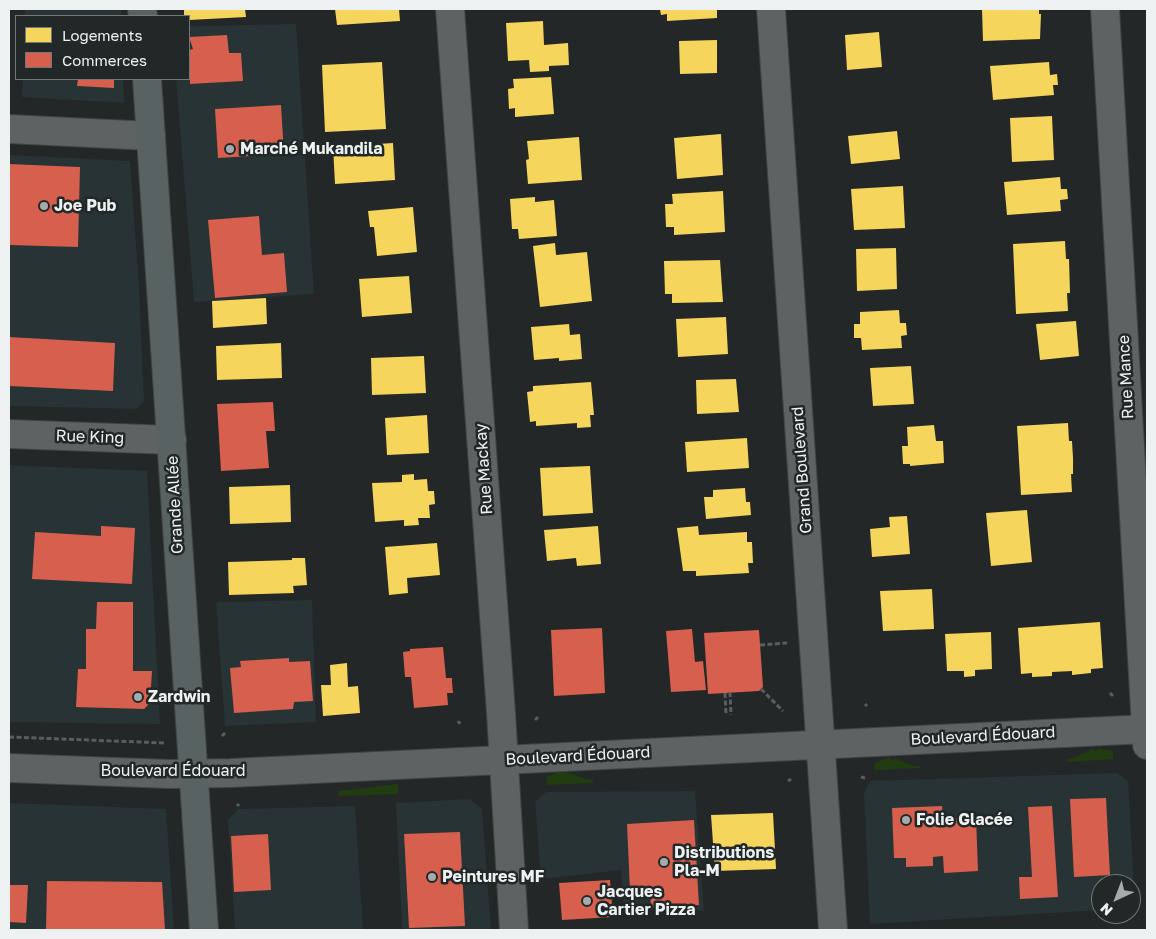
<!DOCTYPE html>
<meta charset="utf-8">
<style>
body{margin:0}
#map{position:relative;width:1156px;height:939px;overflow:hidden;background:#232727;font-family:"Golos Text",sans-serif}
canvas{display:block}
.frame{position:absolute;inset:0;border:10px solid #eef1f1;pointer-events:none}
.legend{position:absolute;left:15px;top:15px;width:175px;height:65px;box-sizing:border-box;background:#222828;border:1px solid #747878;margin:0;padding:6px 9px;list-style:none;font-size:15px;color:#eef1f1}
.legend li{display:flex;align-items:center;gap:10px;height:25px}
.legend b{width:25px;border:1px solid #747878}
.north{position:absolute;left:1091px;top:874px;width:50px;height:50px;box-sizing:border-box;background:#222828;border:1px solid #747878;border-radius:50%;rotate:223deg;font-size:14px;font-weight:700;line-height:20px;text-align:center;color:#eef1f1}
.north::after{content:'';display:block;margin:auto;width:18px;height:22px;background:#a7aaaa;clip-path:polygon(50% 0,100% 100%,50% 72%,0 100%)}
</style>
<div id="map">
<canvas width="1156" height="939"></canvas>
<div class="frame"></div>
<ul class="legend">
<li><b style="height:14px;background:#f6d55c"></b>Logements</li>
<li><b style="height:14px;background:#d6604d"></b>Commerces</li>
</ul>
<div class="north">N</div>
</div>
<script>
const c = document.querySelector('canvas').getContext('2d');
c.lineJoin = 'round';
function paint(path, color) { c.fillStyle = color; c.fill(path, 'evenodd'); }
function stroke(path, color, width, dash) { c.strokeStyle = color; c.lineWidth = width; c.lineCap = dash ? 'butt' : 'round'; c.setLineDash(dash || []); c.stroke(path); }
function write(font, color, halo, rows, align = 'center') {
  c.font = font + ' "Golos Text",sans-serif'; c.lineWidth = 5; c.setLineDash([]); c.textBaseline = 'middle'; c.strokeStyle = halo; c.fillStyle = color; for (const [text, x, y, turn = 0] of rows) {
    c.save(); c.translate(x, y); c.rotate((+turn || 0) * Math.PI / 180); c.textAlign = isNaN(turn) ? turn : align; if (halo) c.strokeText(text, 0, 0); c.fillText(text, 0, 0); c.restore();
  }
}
paint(new Path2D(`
 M25,9H121V16H25Z
 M296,24L314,294L194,302L176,79H189V26Z
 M23,79H123L124,103L22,97Z
 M9,155L130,161L139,287L144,400L137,409L9,406Z
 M9,465L147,471L160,724L9,722Z
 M312,600L316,722L225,726L216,602Z
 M1117,773L1128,781L1135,908H1131V884H1101V910L870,924L864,793L870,781Z
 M695,791L704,911L624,909L621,870L541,879L535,802L546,792Z
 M469,799L482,809L491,930H402L396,803Z
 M9,803L166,809L174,930H9Z
 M355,806L363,930H235L228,820L238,809Z`), '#273334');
paint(new Path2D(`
 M1098,748L1113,751V759L1068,762V759C1077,758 1084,752 1093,749V751L1098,750Z
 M891,757V759L895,760V758L914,766H919L920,768L875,770L874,763Z
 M559,772C572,771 581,780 593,780V783L547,785L546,777Z
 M398,784V794L339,796L338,791Z`), '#223c11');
paint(new Path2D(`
 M184,9H245L246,17L189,20V16H184Z
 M335,9H399L400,21L337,25Z
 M660,9H717V18L667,21V14L661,15Z
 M982,9H1039V14H1041L1040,39L983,41Z
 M543,21L544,45L568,43L569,65L549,66V71L530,72L529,60L508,61L506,23Z
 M879,32L882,67L847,70L845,35Z
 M717,40V73L680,74L679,41Z
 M382,62L386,129L325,132L322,65Z
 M1049,62L1050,75L1057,74L1058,85H1053L1054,95L993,100L990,66Z
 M551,77L554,114L515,117V108L509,109L508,89L514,88L513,79Z
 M1052,116L1054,160L1012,162L1010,118Z
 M897,131L900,159L851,164L848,136Z
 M721,134L723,175L677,179L674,138Z
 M579,137L582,180L528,184L526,160L529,159L527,141Z
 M393,143L395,180L335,184L333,147Z
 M1060,177L1061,189H1067L1068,199L1060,200L1061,211L1007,215L1004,182Z
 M903,186L905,228L854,230L851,189Z
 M723,191L725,232L674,235V227H666L665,204H673L672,194Z
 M535,197V202L554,200L557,236L519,239L518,229H512L510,199Z
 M413,207L417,252L377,256L374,227H370L368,211Z
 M1065,241L1066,259H1069L1070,293H1067L1068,311L1016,314L1013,244Z
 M555,243L556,255L587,252L592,301L540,307L533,246Z
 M896,248L897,289L857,291L856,249Z
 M720,260L723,302L672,303V294H665L664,261Z
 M409,276L412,313L362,317L359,279Z
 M266,298L267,324L213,328L212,301Z
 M899,310L900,323H906L907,335L901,336L902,348L862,350L861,338H854V324H860V312Z
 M726,317L728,354L678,357L676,319Z
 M1076,321L1079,356L1040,360L1036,324Z
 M569,324L570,335L580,334L582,359L559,361V358L534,360L531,327Z
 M281,343L282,378L217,380L216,346Z
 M424,356L426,393L372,395L371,358Z
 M911,366L914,404L873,406L870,368Z
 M736,379L739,412L697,414L696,380Z
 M591,382L594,415H590L591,427L577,428V423L536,426V421L530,422L527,392L533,391V386Z
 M427,415L429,453L387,455L385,418Z
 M1068,423L1069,441H1072L1073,458V474H1071L1072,492L1021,495L1017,426Z
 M934,425L936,441H943L944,463L910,466V464H903L902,446H908L907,427Z
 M747,438L749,468L687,472L685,442Z
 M590,466L593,513L543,516L540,468Z
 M414,474V480L427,479L428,491H434L435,504L429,505L430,518H418L419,525L404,526V520L375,522L372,483L402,482V475Z
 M290,485L291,522L230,524L229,487Z
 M745,488L746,502H750L751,515L706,519L704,497H713V490Z
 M1027,510L1032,562L991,566L986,513Z
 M907,516L910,554L872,557L870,529L890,527L889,517Z
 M598,526L601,564L577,566L576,558L547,561L544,530Z
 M698,526L699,535L747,532V542H752L753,563H748L749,573L696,576V571H683L677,528Z
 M437,543L440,575L407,578L408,593L389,595L385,547Z
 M292,558H305L307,585L293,586L294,593L229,595L228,562L292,560Z
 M932,589L934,629L883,631L880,591Z
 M1100,622L1103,668L1091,669V673L1072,675V671L1052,672V676L1032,677V673L1021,674L1018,628Z
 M991,632L992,669L975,670V676L964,677V671H947L945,634Z
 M347,663L348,687L358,686L360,713L323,716L321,685H331L330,665Z
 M773,813L776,869L715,871L711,815Z`), '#f6d55c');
paint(new Path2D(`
 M227,35L229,53H241L243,81L190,84L189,50L193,49L189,37Z
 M78,79H114V88L77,86Z
 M281,105L284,154L218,158L215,109Z
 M9,164L80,167L78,247L9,245Z
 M259,216L262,255L284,253L287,292L215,298L208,220Z
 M9,337L115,343L113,391L9,386Z
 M273,402L275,431H266L269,468L221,471L217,404Z
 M101,526L135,528L132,584L32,579L35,532L101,536Z
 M97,602H133V671H152L150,703L144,709L76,707L78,669H86V629H96Z
 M602,628L605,693L554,696L551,630Z
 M692,629L695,662L703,661L706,690L671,692L666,631Z
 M759,630L763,687L759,691L708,694L704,633Z
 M443,647L446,678H452V682L453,693H447L448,705L414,708L411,677H405L403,652L410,651V649Z
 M289,658V662L310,661L313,701L294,702L293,709L234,713L230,668L241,667L240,661Z
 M1106,798L1110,875L1074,877L1070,799Z
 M942,806L943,819L976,817L978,871L944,873L943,856L933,857V866L906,867V858H894L892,808Z
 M1052,806L1058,897L1020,899L1019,877H1032L1028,807Z
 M694,820L699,905L651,907L650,889L630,891L627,824Z
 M460,832L465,926L409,928L404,834Z
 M268,834L271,890L234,892L231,836Z
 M610,880L613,917L562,920L559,883Z
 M47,881L162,882L165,930H46Z
 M9,885H28L26,923L9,922Z`), '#d6604d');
const minor = new Path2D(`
 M450,9L501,713L514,930
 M771,9L833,930
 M1105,9L1147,745
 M9,129L151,136
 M9,434L172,440
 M9,768L170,774L231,773L1147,729`);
const major = new Path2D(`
 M142,9L143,16
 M147,79L204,930`);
stroke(minor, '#424444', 30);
stroke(major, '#424444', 30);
stroke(new Path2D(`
 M760,645L787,643
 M761,689L783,711
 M730,692L731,715
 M725,693L726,715
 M1110,693L1113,696
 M865,706L867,704
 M535,720L538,717
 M458,721L460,724
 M222,736L225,733
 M9,737L166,743
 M861,777L865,778
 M788,781L791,779
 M237,804L239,806`), '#5a5d5d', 3, [5, 2.5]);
stroke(minor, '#5f6262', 28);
stroke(major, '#596263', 28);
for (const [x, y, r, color] of [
 [230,149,5,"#a7aaaa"],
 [44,206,5,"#a7aaaa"],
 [138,697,5,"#a7aaaa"],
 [906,820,5,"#a7aaaa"],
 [664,862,5,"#a7aaaa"],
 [432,877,5,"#a7aaaa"],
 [587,901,5,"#a7aaaa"]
]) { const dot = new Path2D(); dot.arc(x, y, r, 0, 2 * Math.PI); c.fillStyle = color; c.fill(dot); stroke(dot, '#222828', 2); }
write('bold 16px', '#eef1f1', '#222828', [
 ["Marché Mukandila",240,149],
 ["Joe Pub",54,206],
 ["Zardwin",148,697],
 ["Folie Glacée",916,820],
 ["Distributions",674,853],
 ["Pla-M",674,871],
 ["Peintures MF",442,877],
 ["Jacques",597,892],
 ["Cartier Pizza",597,910]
], 'left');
write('16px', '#eef1f1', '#222828', [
 ["Rue Mance",1126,377,-93],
 ["Rue King",90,437,2],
 ["Rue Mackay",484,469,-94],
 ["Grand Boulevard",802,470,-94],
 ["Grande Allée",175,505,-93],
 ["Boulevard Édouard",983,736,-3],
 ["Boulevard Édouard",578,756,-3],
 ["Boulevard Édouard",173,771]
]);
</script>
